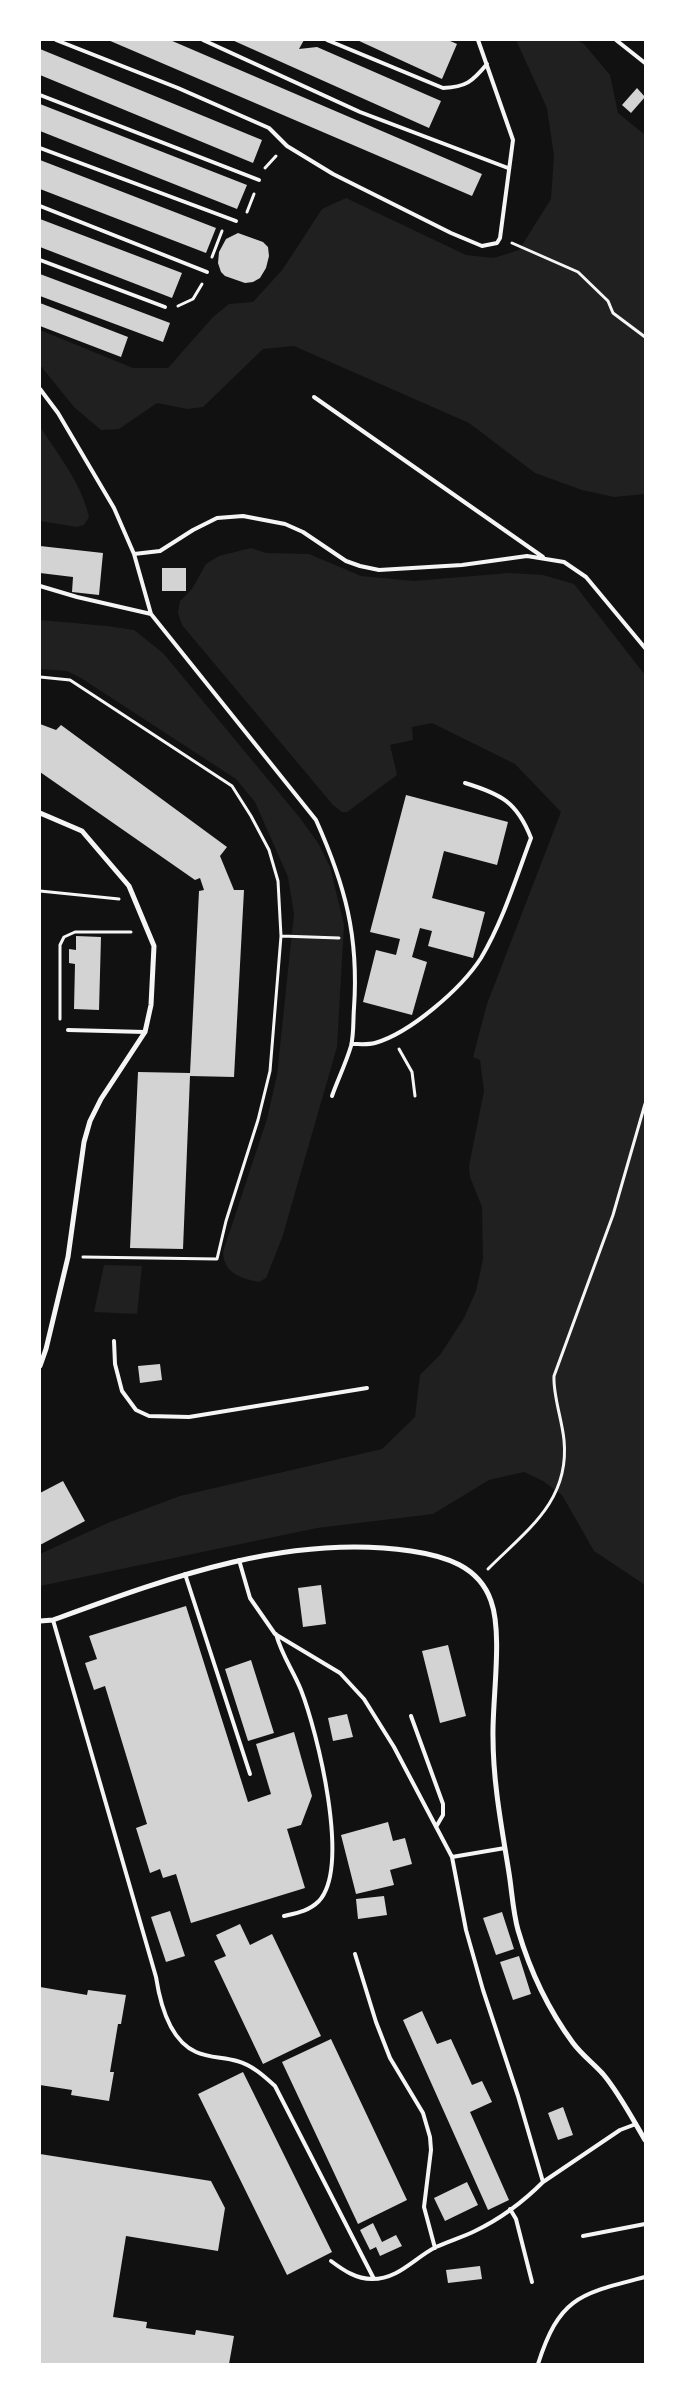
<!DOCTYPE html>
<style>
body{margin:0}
#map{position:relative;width:685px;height:2404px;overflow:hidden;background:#111;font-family:Barlow,sans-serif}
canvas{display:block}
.frame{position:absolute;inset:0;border:41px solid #fff;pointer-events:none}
</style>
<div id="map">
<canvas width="685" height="2404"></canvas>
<div class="frame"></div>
</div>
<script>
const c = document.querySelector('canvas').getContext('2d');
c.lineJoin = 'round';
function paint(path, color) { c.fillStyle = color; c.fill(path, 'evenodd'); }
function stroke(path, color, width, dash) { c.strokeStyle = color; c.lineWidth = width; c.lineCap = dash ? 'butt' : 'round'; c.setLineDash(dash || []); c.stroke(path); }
paint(new Path2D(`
 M516,40H576L584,44L610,75L618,113L645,135V494L614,497L582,490L535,473L469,423L294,346L263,349L203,407L187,409L157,403L119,429L101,430L74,407L40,365V330L133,368H168L213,317L229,304L253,302L283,269L322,209L346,198L466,255L494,258L519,250L551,199L554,156L547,108Z
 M40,427C58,454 82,484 89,517L84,525L77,527L40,521Z
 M251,548L266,553L309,554L361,576L414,581L509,573L543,575L574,584L645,675V1585L594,1551L562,1495L543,1481L524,1472L489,1480L433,1514L317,1528L40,1586V1554L110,1522L180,1496L382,1449L415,1417L420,1375L440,1355L464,1318L476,1291L483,1259L482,1207L470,1177L469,1166L484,1091L480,1060L473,1057L487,1004L561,812L515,764L432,723L412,727L413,740L390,745L397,775L347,812H342L333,805L182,625L178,613L180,601L192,589L206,564L219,556Z
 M40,620L107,626L134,630L163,653L300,818L318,843L330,867L344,925L337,1047L282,1238L266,1278L259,1282C241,1278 224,1274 223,1252L267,1119L277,1075L294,914L288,877L255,802L236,779L81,678L67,671L40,669Z
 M104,1265L142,1266L137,1314L94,1312Z`), '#202020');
paint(new Path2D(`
 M108,40H170L482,174L472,196Z
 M232,40H304L299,49L317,47L441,101L429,128Z
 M357,40H448L457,44L442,79Z
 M40,49L262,140L253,163L40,75Z
 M637,88L645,97L631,113L622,105Z
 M40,104L247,185L237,209L40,131Z
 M40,160L216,228L206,253L40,189Z
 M40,219L182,273L172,298L40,247Z
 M238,233L263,242L268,247L269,256L266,268L260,278L253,282L245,283L225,276L221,272L218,263L219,252L226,239Z
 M40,274L170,323L163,342L40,296Z
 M40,303L128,337L121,357L40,326Z
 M40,546L103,553L99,595L72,592L73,577L40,573Z
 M162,568H186V591H162Z
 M40,724L56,730L61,725L227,847L220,856L234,890H244L234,1077L190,1076L183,1249L130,1248L138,1072L190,1073L199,891L204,890L200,878L195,880L40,772Z
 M406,795L508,822L497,865L444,851L432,898L485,912L473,958L428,946L432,931L420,928L412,957L427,962L412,1015L363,1002L376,950L396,955L400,939L370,932Z
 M76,936L101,937L99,1010L74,1009L75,964L69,963V949L76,950Z
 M160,1364L162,1380L140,1383L138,1366Z
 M63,1481L85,1521L40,1545V1493Z
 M321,1585L326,1624L303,1627L298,1588Z
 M186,1606L248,1802L271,1794L256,1744L294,1732L312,1796L301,1825L287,1829L305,1888L191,1923L176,1874L163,1878L160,1869L150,1873L136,1828L147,1824L105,1686L94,1690L85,1663L97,1659L89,1636Z
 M448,1645L466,1716L440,1723L422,1651Z
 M251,1660L274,1733L248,1741L225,1669Z
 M347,1714L353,1737L333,1741L328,1718Z
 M388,1822L393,1841L405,1838L412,1864L390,1870L394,1885L356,1894L341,1835Z
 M384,1896L387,1915L358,1919L356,1899Z
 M170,1911L185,1956L166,1962L151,1917Z
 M502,1912L514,1949L496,1955L483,1918Z
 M240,1924L250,1945L272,1934L321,2036L263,2064L214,1961L226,1956L216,1935Z
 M519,1956L531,1994L513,2000L500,1962Z
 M40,1987L87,1995L88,1990L126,1995L121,2024H118L110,2072H114L109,2101L71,2095L72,2090L40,2085Z
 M422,2011L437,2044L451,2039L472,2085L482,2081L492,2102L470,2112L509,2200L488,2210L403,2020Z
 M331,2039L407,2200L358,2224L282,2062Z
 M243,2072L332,2252L287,2275L198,2094Z
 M563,2107L573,2135L558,2140L548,2113Z
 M40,2154L211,2181L225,2208L218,2251L126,2236L113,2317L147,2322L146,2328L195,2335L196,2330L234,2336L229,2364H40Z
 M467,2182L478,2205L445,2221L434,2198Z
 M373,2223L382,2242L396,2235L402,2246L380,2256L376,2247L370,2250L360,2230Z
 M480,2266L482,2279L448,2283L446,2270Z`), '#d3d3d3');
stroke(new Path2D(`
 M265,168L276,156
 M247,212L254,194
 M512,243L578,272L608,301L613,313L645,337
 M212,257L222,231
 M178,306L193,299L202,284
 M40,677L70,680L232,786L251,816L269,850L278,881L281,936L270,1071L258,1120L226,1221L217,1259L83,1257
 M40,891L119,899
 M281,936L339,938
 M60,1019V945L64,937L75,932H131
 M399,1049L412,1072L415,1096
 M488,1569C527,1530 570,1501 564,1440C562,1419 553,1396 554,1376L613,1215L645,1104`), '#f5f5f5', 3);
stroke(new Path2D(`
 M56,40L178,88L269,128L287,146L333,174L451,233L482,246L497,243L500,238L513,140L478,40
 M203,40L360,112L508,168
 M327,40L443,88C466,87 472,82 487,64
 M616,40L645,63
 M40,95L259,180
 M40,148L236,221
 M40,206L207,272
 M40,260L165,307
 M40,389L58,413L114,508L134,554L151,614L316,820C345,885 359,936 354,1008C353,1020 354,1034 351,1046C346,1063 338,1079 332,1096
 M314,397L543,557
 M134,554L160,551L193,530L217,518L243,516L285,524L303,532L346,561L360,566L379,570L462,565L527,556L564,562L586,577L645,648
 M40,586L77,597L151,614
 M68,1030L145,1032
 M352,1044C359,1044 368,1045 375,1043C410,1033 461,989 481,958C503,921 516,878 531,838C517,802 501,794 465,783
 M114,1341L115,1364L122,1391L136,1410L149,1416L189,1417L367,1388
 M239,1560L250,1598L275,1634L340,1673L364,1699L394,1747L452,1857L466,1930L483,1990L518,2096L543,2182C524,2201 500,2219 475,2231C463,2237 449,2241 436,2247C414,2258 399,2279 372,2279C356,2279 343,2270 331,2261
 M185,1574L250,1774
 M53,1620L156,1977C160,2003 169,2040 196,2052C209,2058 224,2057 237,2061C252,2065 264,2076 275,2086L374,2279
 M276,1634C282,1656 293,1670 301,1690C317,1731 351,1866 319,1901C309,1911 297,1913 284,1916
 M411,1716L443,1804V1815L436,1827
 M452,1857L505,1848
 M355,1954L376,2022L390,2058L423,2113L430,2137L431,2150L424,2207L435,2248
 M543,2182L620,2130L636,2124
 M510,2209L516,2219L532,2282
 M583,2236L645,2224
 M538,2364C560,2296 580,2294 645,2277`), '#f5f5f5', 4);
stroke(new Path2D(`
 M40,813L82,831L129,886L154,946L151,1005L145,1032L101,1099L90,1121L84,1142L68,1257L46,1349L40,1366
 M40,1621L53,1620C168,1578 288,1533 411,1551C445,1556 479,1566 491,1601C503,1634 492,1701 493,1737C493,1783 502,1829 509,1873C512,1892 513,1912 518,1930C530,1971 548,2009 573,2043C582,2055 593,2063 603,2074C619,2093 632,2118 645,2140`), '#f5f5f5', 5);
</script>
